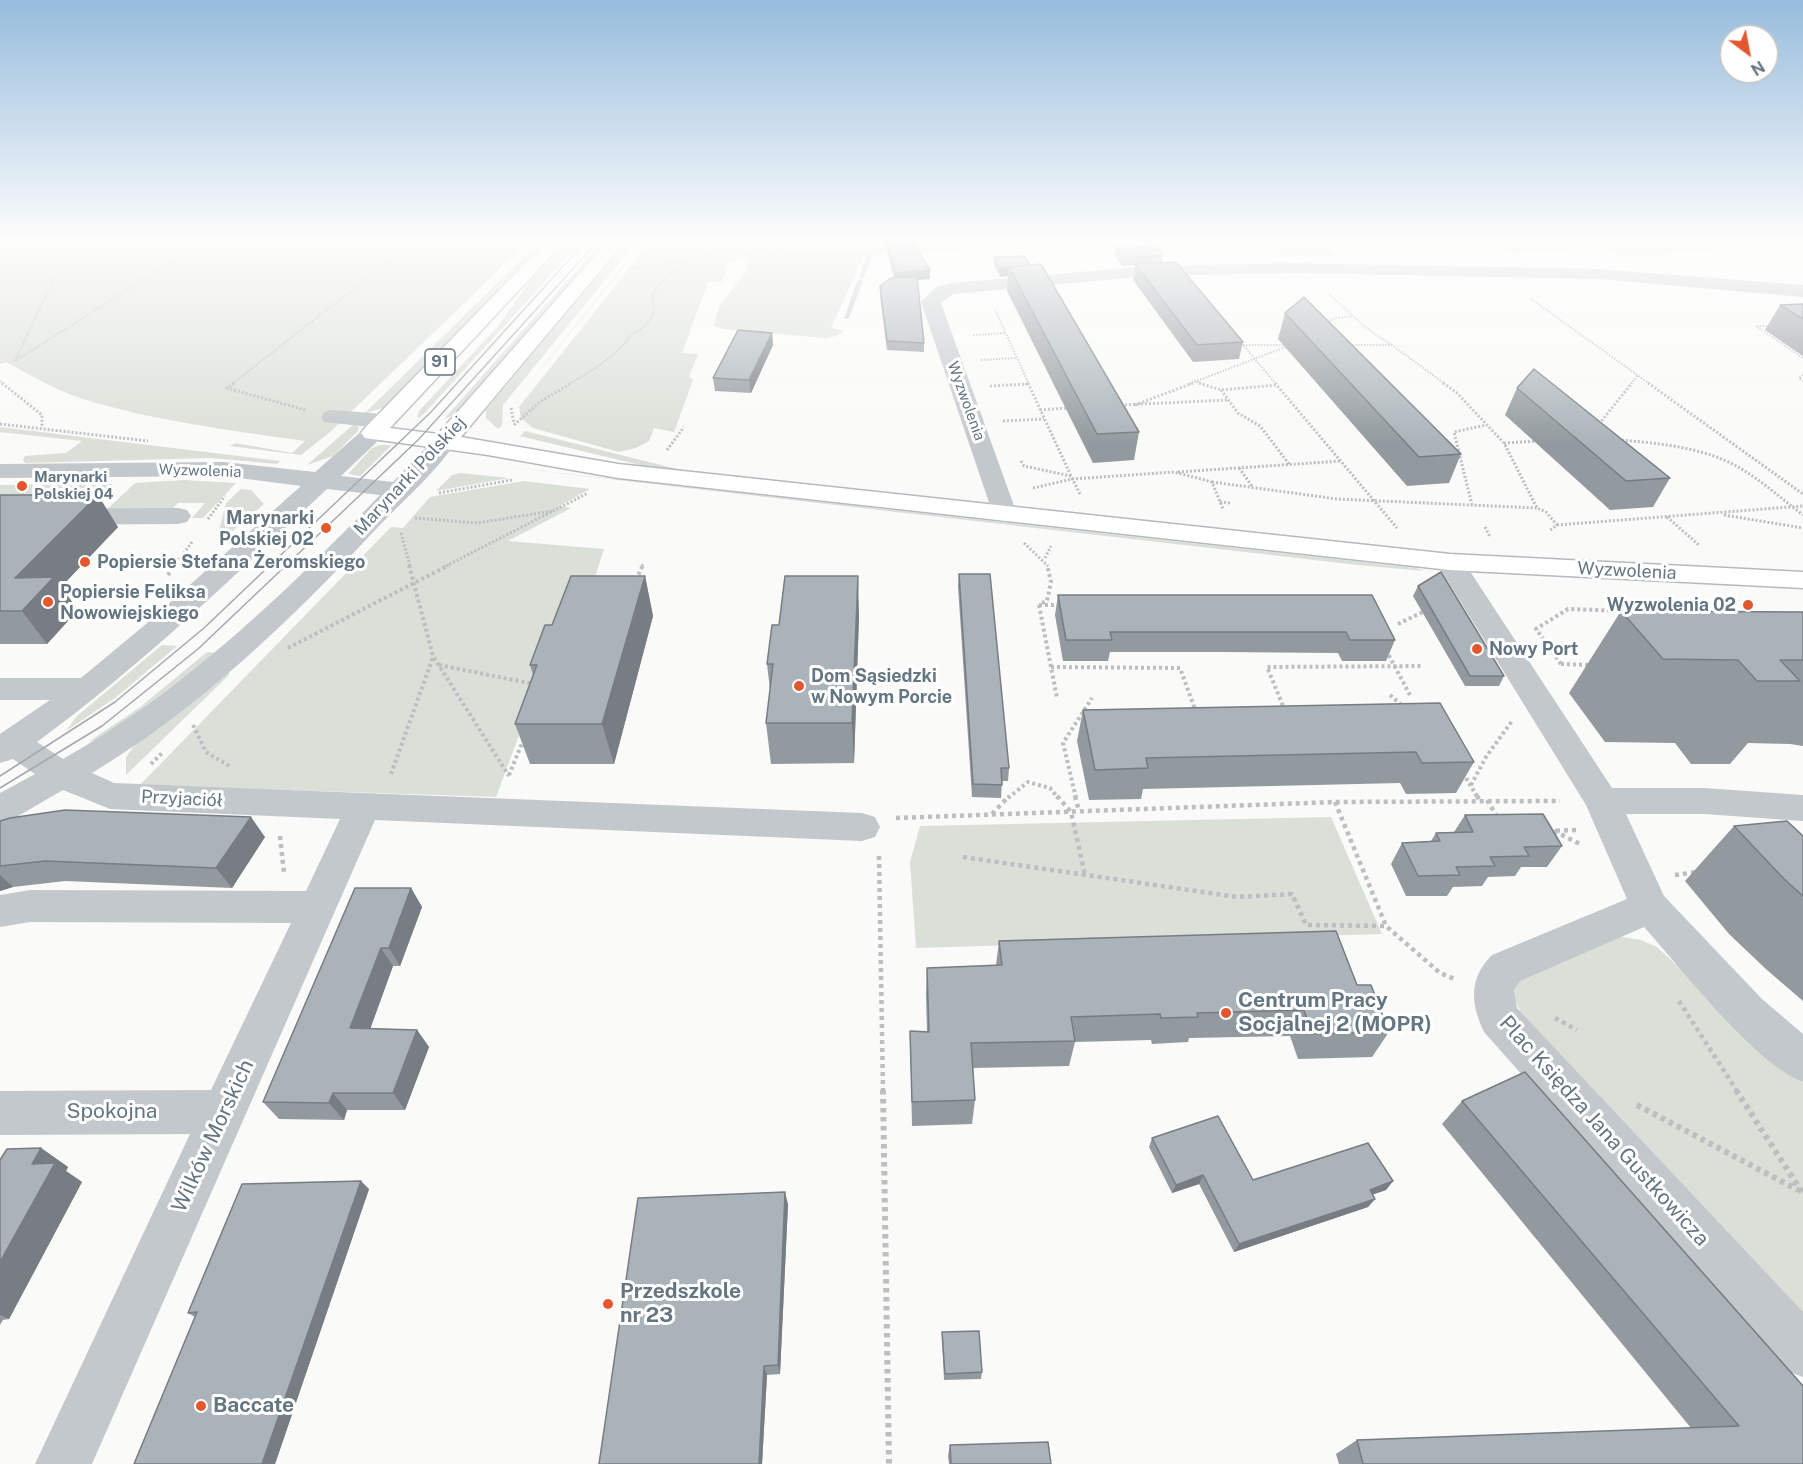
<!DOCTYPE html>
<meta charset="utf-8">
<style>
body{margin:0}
#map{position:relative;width:1803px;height:1464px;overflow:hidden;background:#fafaf8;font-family:"Public Sans",sans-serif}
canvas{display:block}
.north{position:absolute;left:1719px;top:24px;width:60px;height:60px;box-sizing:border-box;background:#fff;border:2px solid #c1c8cd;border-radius:50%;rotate:148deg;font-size:16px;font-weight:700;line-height:24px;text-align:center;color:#657683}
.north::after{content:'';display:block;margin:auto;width:21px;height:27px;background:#e4572e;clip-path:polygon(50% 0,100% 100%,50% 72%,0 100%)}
</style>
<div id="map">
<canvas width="1803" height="1464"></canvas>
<div class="north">N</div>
</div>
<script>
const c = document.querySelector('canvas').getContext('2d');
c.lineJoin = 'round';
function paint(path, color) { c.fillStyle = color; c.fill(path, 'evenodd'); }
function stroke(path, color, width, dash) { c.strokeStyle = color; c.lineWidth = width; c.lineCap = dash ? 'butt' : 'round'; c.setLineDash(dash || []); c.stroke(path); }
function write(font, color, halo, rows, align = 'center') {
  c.font = font + ' "Public Sans",sans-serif'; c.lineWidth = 6; c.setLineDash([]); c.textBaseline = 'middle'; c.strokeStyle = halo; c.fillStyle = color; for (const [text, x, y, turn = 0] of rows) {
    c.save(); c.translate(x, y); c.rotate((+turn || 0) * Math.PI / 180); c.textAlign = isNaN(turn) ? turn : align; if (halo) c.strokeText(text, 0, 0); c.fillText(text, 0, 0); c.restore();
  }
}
paint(new Path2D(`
 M0,240H530L330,432L301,455L230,446L235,443L292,453L305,441C229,430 153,421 80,398C54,389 30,375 6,362L0,364Z
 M541,240H549L385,407L364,414Z
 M569,240H583L420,418L417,417L419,411L499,325L528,284Z
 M603,240H608L454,415L444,419Z
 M628,240H638L503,405L502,425L498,429L486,418V410Z
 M644,240H646L514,402Z
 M652,240H1449L1325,248L1335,256H1285L1274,246L1142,251L1096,248L977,249L864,255L831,328L844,331L836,336L826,338L724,329L714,326L719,307L747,270L748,256L728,263L722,282H708L682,353L698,354L689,377L693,380L674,432L654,428L649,441L636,448L619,452L533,428L521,418L519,407Z
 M1482,240H1803V243L1625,257L1601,248L1511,254Z
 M354,424L359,427L358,431L333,456L307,465Z
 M0,427L280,461L277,464L212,458L25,463L23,460L25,456L66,453L82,441L0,432Z
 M525,431L681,470L644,466L520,436Z
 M380,445H392L360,476L348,474L372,448Z
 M487,465L1416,568L1424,571L1358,565Z
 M460,473L509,478L436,491L452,475Z
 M184,480L236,483L203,518H192L205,503H178L169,512L103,513L135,483Z
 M524,481L590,489L559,506L571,508L508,541L604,549L593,583L558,631L496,797L140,785L391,527L403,528L430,497Z
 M110,484L113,485L110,490L86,514H0V485Z
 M241,489L251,490L264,504L228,535H218L226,503Z
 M162,645L177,646L115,698L66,731L77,716Z
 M207,652L217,653L103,737L88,742L139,708Z
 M230,672L228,676L126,775V757L139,739Z
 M1331,817L1382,934L916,948L910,862L920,826Z
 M1611,935L1641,940L1657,947L1803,1083V1318L1521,1013L1513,995L1522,976Z`), '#dadfd7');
paint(new Path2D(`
 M874,240H880L875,245L872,243Z
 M870,253L873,255L864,277L859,278L867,255Z
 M860,279L863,281L849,318L844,319L857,281Z`), '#bbc7cb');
const major = new Path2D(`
 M548,240H566L390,428L438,434L609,240H626L461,437L618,464L1450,554L1803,572V588L1450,570L618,478L488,455L365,438L361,433L365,428Z`);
stroke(major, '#b5babe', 3);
stroke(new Path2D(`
 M72,240L15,361L206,240
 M692,240L722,243
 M627,270L694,259
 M1330,295L1365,327L1392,345
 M1531,299L1650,384
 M995,310L1029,384
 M1325,324L1335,318L1353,316
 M1770,326H1756L1803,358
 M973,335L1006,333
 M1349,345H1392L1445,384
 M981,360L1017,358
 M1803,375L1799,378L1803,381
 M0,381L4,384
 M1194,381L1203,384
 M232,384L416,240
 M569,384C592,371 613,358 629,338C635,331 646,327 651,319C655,313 654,303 652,296C665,273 688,259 713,253L882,255
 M1025,384H1028
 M1189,384L1288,346
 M1276,384L1243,345H1287
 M1631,384L1638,375`), '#bbbfc2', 2, [1.5, 1.5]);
stroke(new Path2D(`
 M2,383L42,415V428
 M234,383L227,388L305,410
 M1028,383L1071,476
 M1199,383L1221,390L1277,385
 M1275,383L1397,528
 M1443,383L1456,392L1504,443L1537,508L1546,512L1557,525L1549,531
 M1648,383L1803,494
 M990,386L1028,384
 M1221,390L1238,413L1260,426L1289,464
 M1121,405L1228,400
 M1135,405L1193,383
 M511,408L514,424
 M1040,410L1068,408
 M1003,421L1044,419
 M0,424L148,441
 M1599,424L1632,383
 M514,425L541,401L572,383
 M1618,440C1658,443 1704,447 1740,468C1762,481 1782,499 1803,515
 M1504,443L1539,441
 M667,450L684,427
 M1021,461L1024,466L1071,476L1080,494
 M1239,468L1252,486
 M1178,472L1341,461
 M1212,482L1337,499L1537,508
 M1033,488L1072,479L1174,472L1212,482L1223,509
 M439,493L512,480
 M1220,502L1231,503
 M1472,505L1454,432L1486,425
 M1724,515L1803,528
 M1667,517L1700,546
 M415,518L477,523L553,511
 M208,519L225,496
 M1557,525L1803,506
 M1485,527L1490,537
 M401,533L410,566
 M1024,543L1048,566
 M1045,558L1051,546
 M174,566L192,542
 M446,566L588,493
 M642,566L644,563`), '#bbbfc2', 3, [2, 2]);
stroke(new Path2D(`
 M409,565L433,656L509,776
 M168,575L175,565
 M636,580L643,565
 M1042,603L1047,601L1051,582L1047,565
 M1039,605H1059
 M1039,605L1057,698
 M1398,624L1425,611
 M288,648L449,565
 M1386,650L1410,695
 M1561,664L1536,629L1568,609L1625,611
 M1561,664L1590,665
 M439,665L534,684
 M1051,667L1180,668L1196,712
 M1390,695L1404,707
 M1285,711L1267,667L1423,666
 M193,725L206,752L231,767
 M151,764L163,752
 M1463,773L1478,798
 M391,774L433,657
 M509,775L523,741
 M1471,785L1486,757L1512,721
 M1008,798L1028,782L1050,788L1058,798
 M1076,798L1063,743L1092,698`), '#bbbfc2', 4, [3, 3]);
stroke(new Path2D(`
 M1057,796L1071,812L1085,875
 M1075,796L1079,811
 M1477,796L1479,799
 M1487,800L1498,818
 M1335,802L1386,926L1440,973L1457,980
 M992,814L1009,796
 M896,818L1335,802L1560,801
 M1548,831L1577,830
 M1554,831L1582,845
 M280,836L284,873
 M879,856L883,1091
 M963,857L1237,897L1292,894L1306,925L1386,926
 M1675,875L1697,872
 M1679,1001L1737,1091
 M1555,1018L1577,1030`), '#bbbfc2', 4.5, [4, 4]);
stroke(new Path2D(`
 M883,1090L889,1464
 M1736,1090L1803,1194
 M1637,1105L1798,1190`), '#bbbfc2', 6, [4.5, 4.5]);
paint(new Path2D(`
 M1294,263L1599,269L1803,285V297L1599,279L1294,273L1149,276L953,294L941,303L1017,514L1013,520L1004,522L995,520L921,302L935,288L951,283L1149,266Z
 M332,410L384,414L392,416L395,421L392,426L379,428L385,433L381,438L341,476L393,482L437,436H453L457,441C435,473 404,500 377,528C291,620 200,708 92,773L114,783L862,813L875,817L880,827L875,837L862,841L375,820L92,1464H35L190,1134L0,1135V1091L211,1090L291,923L30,922L0,927V895L30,890L306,891L340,819L110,809L63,790L13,819L0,822V793L35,774L13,759L0,763V734L50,700H0V678H81L146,624L301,486L224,476L0,478V464L224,462L315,472L365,428L370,427L324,422L321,417L324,412ZM327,489L380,495C284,595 184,690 63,759L37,742C141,666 233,577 327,489Z
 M178,508L187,510L191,516L187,522L178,524L0,525V509Z
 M1450,554L1460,556L1612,788H1704L1803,795V821L1704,814H1626L1664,896L1762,999L1803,1034V1082C1755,1064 1681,968 1644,927L1520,981L1514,991L1517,1008L1803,1312V1377L1784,1370L1484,1032C1471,1004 1468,979 1492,955L1627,899L1586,805L1436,562L1440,556Z`), '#c3c8cc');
paint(major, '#fff');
stroke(new Path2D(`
 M0,776L115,702L204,628L431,412L587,240
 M0,788L102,726L198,649L418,440L599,240`), '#a2aab0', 1.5);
paint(new Path2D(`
 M884,240H911L930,279L917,280L924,343V352L887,350L880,295V286L894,278Z
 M1116,248L1163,255L1162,263L1243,342L1239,359L1193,362L1133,280L1135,265L1122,266L1115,256Z
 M994,257L1030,265L1139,432L1134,460L1093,463L1007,291L1008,276L1000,277L994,265Z
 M1803,304V356L1765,330L1780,305Z
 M1285,313L1461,454L1449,483L1407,486L1278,339Z
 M772,333L773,345L751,393L715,391L713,378Z
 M1517,388L1670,478L1653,507L1610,510L1505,415Z
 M0,495L118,527L61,587L78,610L47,644H0Z
 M959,574L1009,768L1008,781H1002L1001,798L972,797L958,586Z
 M645,576L653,616L614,764H530L515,724L533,675L530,665L552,625Z
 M1418,586L1504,676L1499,686H1465L1413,596Z
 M1058,595H1372L1395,640L1386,661H1342L1338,653L1222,652H1110L1108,661H1063L1055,615Z
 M1621,611L1803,612V746L1790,744L1748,743L1730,764H1691L1675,743L1605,742L1569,693Z
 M859,615L854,763L771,764L766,723L770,690L767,664L779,625Z
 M1440,703L1474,762L1456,793L1406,794L1400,783L1143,789L1141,799L1089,800L1077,741L1083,710Z
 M1465,815L1562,846L1547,867H1521L1515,876L1488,877L1482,886L1453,887L1447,896H1406L1391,864L1402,843L1431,841L1436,833L1454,832Z
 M0,821L265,837L232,888L65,881L13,887L0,891Z
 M1734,826L1803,836V1001L1767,970L1729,934L1685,881Z
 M411,888L422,907L400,966H393L370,1029L417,1030L429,1047L405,1110H347L344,1120L279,1119L263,1102Z
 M999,941L1357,985L1389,1032L1372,1057L1298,1059L1290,1036L1189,1038L1188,1042L1152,1044L1151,1040L1075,1042L1069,1066L973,1068L975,1100L972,1124L912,1126L910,1031L927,1032L926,994L927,968L996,965Z
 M1462,1101L1803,1464H1339L1336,1454L1357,1440L1691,1428L1442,1124Z
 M1152,1138L1253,1180L1393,1181L1386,1190L1373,1194L1375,1199L1368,1207L1234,1252L1199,1184L1172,1193L1149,1147Z
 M41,1148L68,1167L66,1171L82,1182L9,1319L3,1320L0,1325V1160Z
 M369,1189L275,1464H134L195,1317L188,1313Z
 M788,1204L780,1374L767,1375L762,1464H599Z
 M942,1332L982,1372L981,1379L944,1380L942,1339Z
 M950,1445L1051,1464H949L948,1456Z`), '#929a9f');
paint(new Path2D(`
 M1000,268H1009L1008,276L1000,277Z
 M930,270V279L895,282V273Z
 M772,333L773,345L751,393L749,380Z
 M98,495L118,527L61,587L78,610L47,644L22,611L15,578Z
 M645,576L653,616L614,764L602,724Z
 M858,576L859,615L854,763L852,723Z
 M251,817L265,837L232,888L216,868Z
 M0,875L13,887L0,891Z
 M411,888L422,907L400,966L389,948Z
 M381,948L393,966L364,1046L350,1028Z
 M417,1030L429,1047L405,1110L393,1093Z
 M333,1093L347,1110L344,1120L329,1103Z
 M41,1148L68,1167L66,1171L82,1182L9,1319L0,1315V1262L32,1164Z
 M1203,1175L1199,1184L1172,1193L1176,1185Z
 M361,1181L369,1189L275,1464H262Z
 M1393,1181L1386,1190L1363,1198L1370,1190Z
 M785,1192L788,1204L780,1374L778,1365Z
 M1375,1199L1368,1207L1234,1252L1239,1244Z
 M764,1366L767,1375L762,1464H759Z`), '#777d82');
const building = new Path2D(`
 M886,240H911L930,270L895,273Z
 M1156,247L1163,255L1124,258L1116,248Z
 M1025,256L1030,265L1000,268L994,257Z
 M1176,262L1243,342L1197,345L1135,264Z
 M1041,264L1139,432L1097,434L1009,267Z
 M917,277L924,343L887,341L880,286L891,278Z
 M1304,297L1461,454L1419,457L1285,313Z
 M1803,304V319L1780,305Z
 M738,330L772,333L749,380L713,378Z
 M1534,369L1670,478L1626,481L1517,388Z
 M0,495H98L15,578L54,577L22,611H0Z
 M1441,572L1504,676H1470L1418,586Z
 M959,574H990L1009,768H1001L1002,785L973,784Z
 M571,576H645L602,724H515L537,665H530L545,625H552Z
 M785,576H858L852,723H766L773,664H767L772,625H779Z
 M1058,595H1372L1395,640H1350L1346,632H1110L1112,640H1066Z
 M1621,611L1803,612V660H1780L1800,681H1757L1738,660L1663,659Z
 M1440,703L1474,762L1422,763L1416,752L1146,758L1148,768L1095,770L1083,710Z
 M65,810L251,817L216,868L45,861L0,866V821L10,818Z
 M1543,814L1562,846L1524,847L1529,856L1490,857L1495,866L1456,867L1460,875L1418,876L1402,843L1440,841L1436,833L1473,832L1465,815Z
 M1787,821L1803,836V896L1784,879L1734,826Z
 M355,888H411L389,948H381L350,1028L417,1030L393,1093H333L329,1103L263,1102Z
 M1336,931L1357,985H1371L1389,1032L1312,1034L1304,1010L1197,1013L1198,1017L1161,1018L1160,1014L1071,1017L1075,1041L971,1043L975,1100L912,1102L910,1031L929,1032L927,968L1002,965L999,941Z
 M1525,1072L1803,1386V1464H1363L1357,1440L1739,1426L1462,1101Z
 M1218,1116L1253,1180L1368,1143L1393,1181L1370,1190L1375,1199L1239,1244L1203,1175L1176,1185L1152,1138Z
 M41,1148L32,1164L55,1163L0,1262V1160L7,1149Z
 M361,1181L262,1464H134L197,1312L188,1313L242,1184Z
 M785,1192L778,1365L764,1366L759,1464H599L638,1198Z
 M979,1331L982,1372L945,1374L942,1332Z
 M1048,1442L1051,1464H951L950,1445Z`);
paint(building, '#aab3b9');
stroke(building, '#777d82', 1.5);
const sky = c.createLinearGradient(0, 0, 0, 445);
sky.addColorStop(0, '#96bcdc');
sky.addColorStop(0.54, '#fdfdfc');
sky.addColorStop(1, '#fdfdfc00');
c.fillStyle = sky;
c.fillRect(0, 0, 1803, 445);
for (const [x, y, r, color] of [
 [22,486,6,"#e4572e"],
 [326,528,6,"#e4572e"],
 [85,562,6,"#e4572e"],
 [48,602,6,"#e4572e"],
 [1748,605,6,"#e4572e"],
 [1477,649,6,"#e4572e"],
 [799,686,6,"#e4572e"],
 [1226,1013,6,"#e4572e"],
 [608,1304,6,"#e4572e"],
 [201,1406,6,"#e4572e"]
]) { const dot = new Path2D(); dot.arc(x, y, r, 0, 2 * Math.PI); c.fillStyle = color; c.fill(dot); stroke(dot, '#fff', 2); }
write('15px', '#657683', '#fff', [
 ["Wyzwolenia",966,401,70],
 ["Wyzwolenia",200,471,2]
]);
write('bold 15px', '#657683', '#fff', [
 ["Marynarki",34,477],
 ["Polskiej 04",34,494]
], 'left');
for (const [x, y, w] of [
 [440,362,30]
]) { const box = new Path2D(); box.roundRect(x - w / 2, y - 13, w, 26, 4.5); c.fillStyle = '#fff'; c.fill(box); stroke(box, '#657683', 1.5); }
write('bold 16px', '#657683', null, [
 ["91",440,362]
]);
write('18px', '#657683', '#fff', [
 ["Marynarki Polskiej",410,476,-47],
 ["Wyzwolenia",1627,571,3],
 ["Przyjaciół",182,799,3]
]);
write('bold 18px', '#657683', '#fff', [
 ["Marynarki",314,518,"right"],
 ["Polskiej 02",314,539,"right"],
 ["Popiersie Stefana Żeromskiego",97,562],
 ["Popiersie Feliksa",60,592],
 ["Nowowiejskiego",60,613],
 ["Wyzwolenia 02",1736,605,"right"],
 ["Nowy Port",1489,649],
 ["Dom Sąsiedzki",811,676],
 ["w Nowym Porcie",811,697]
], 'left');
write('bold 21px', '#657683', '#fff', [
 ["Centrum Pracy",1238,1001],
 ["Socjalnej 2 (MOPR)",1238,1025],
 ["Przedszkole",620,1292],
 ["nr 23",620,1316],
 ["Baccate",213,1406]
], 'left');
write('21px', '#657683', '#fff', [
 ["Spokojna",112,1112],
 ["Plac Księdza Jana Gustkowicza",1604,1131,48],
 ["Wilków Morskich",213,1136,-65]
]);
</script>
